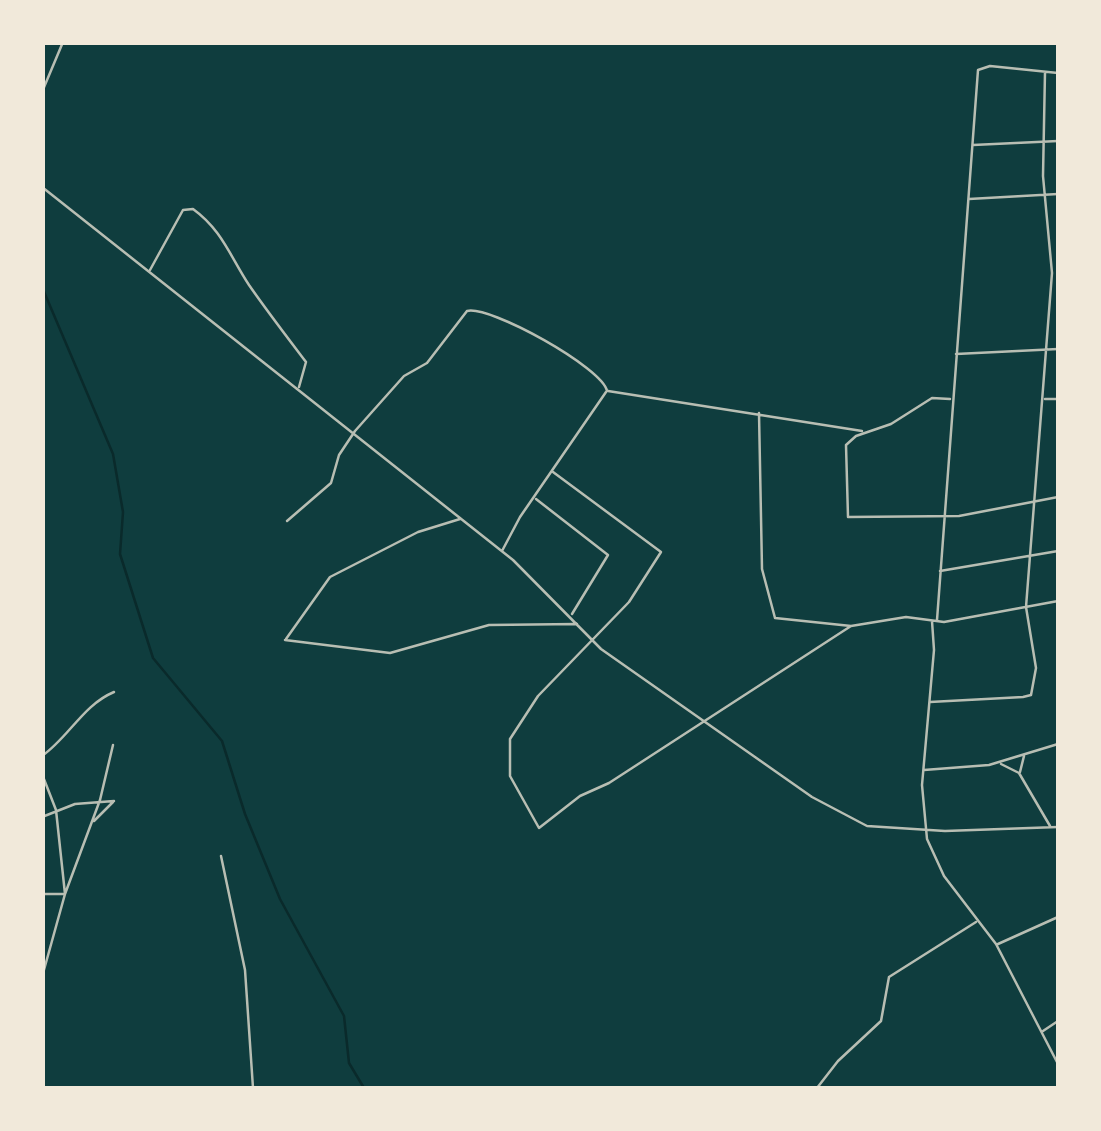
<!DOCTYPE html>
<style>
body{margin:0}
#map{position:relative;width:1101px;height:1131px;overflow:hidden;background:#0f3d3e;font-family:"Exo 2",sans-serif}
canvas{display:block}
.frame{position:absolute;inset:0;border:45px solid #f1e9da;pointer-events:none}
</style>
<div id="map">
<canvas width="1101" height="1131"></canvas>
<div class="frame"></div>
</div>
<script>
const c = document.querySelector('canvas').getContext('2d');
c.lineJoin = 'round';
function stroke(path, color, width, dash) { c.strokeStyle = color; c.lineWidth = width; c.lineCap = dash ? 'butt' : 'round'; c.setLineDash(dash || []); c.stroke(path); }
stroke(new Path2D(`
 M42,287L113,454L123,512L120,554L153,658L222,741L245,814L280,899L344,1016L349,1063L364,1088`), '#0a2a2b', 2.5);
stroke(new Path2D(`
 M42,92L63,42
 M973,145L1058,141
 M42,187L513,560L601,649L812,797L867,826L945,831L1058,827
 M969,199L1058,194
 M150,270L183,210L193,209C222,230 230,256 249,285C267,311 287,337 306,362L299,387
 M956,354L1058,349
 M608,391L862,431
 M950,399L932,398L891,424L856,436L846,445L848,517L959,516L1058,497
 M1045,399H1058
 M759,413L762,569L775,618L851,626L906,617L944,622L1058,601
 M553,472L661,552L629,602L538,696L510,739V776L539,828L580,796L609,783L851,626
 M536,499L608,555L572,614
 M287,521L331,483L339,455L355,431L404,376L427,363L467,311C490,305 603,368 607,391
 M502,551L520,517L606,392
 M940,571L1058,551
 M937,620L978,70L990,66L1058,73
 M932,621L934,650L922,785L927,839L944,876L996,944L1058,1064
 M286,639L330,577L418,532L460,519
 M285,640L390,653L489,625L577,624
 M930,702L1023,697L1031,695L1036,668L1026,607L1052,273L1043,176L1045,72
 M42,756C69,737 83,705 114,692
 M1001,764L1019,773L1050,826
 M924,770L989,765L1058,744
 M1020,772L1024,756
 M42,774L56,810L65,894L42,977
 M42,817L75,804L114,801
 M94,821L113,802
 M221,856L245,970L253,1088
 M42,894H65L100,800L113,745
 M998,944L1058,917
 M1043,1031L1058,1021
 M817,1088L838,1061L881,1021L889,977L976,922`), '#b8beb3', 2.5);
</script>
